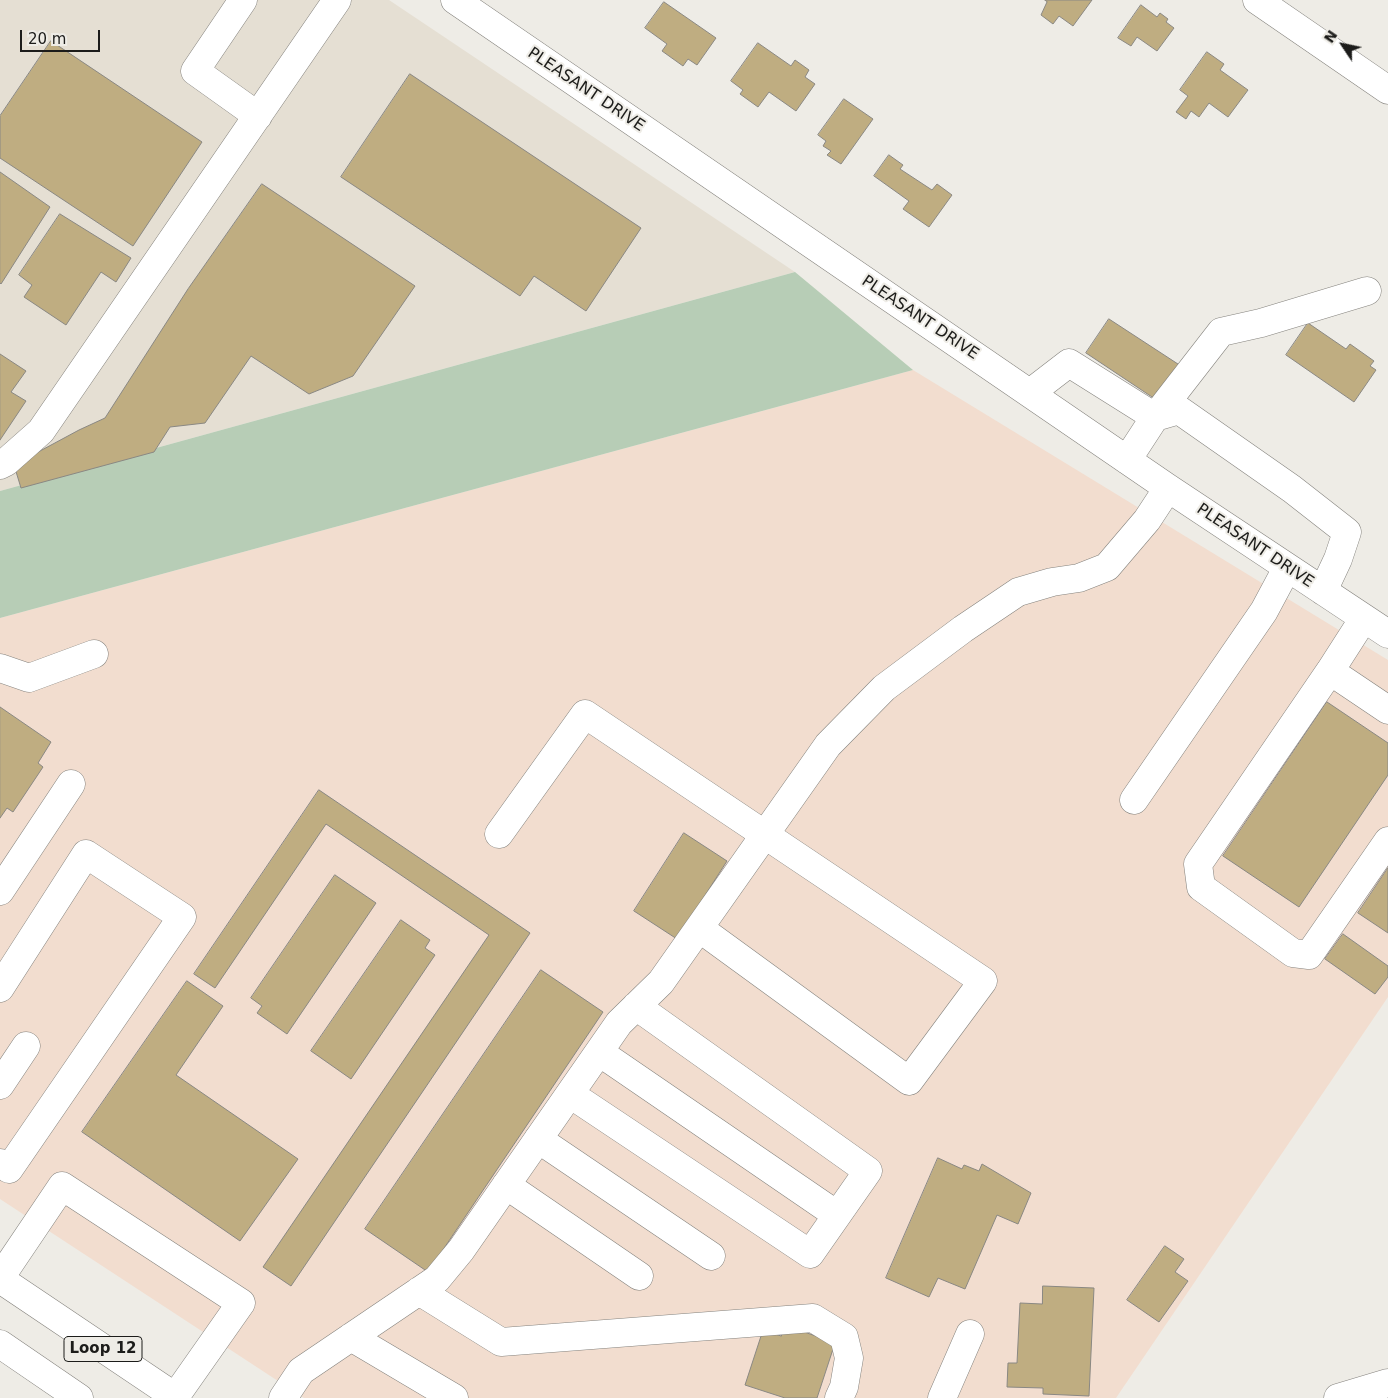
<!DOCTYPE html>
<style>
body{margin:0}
#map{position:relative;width:1388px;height:1398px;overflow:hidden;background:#eeece6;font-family:"DejaVu Sans",sans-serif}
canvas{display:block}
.north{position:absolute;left:1318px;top:20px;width:50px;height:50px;-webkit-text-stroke:4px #eeece6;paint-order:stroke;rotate:304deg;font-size:14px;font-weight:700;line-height:20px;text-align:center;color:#1c1c1a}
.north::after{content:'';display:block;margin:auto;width:18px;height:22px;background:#1c1c1a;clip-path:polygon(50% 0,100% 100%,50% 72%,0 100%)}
.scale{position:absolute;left:20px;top:30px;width:80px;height:22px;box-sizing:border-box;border:2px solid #1c1c1a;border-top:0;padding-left:6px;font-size:15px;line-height:18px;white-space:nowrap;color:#1c1c1a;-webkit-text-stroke:4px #eeece6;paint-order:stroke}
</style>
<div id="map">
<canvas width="1388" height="1398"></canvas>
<div class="north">N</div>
<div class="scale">20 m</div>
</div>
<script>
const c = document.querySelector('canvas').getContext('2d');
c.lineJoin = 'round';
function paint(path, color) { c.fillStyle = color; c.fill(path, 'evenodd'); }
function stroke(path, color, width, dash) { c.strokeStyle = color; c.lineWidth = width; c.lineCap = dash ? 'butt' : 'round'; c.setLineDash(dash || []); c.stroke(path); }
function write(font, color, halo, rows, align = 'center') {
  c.font = font + ' "DejaVu Sans",sans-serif'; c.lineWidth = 4; c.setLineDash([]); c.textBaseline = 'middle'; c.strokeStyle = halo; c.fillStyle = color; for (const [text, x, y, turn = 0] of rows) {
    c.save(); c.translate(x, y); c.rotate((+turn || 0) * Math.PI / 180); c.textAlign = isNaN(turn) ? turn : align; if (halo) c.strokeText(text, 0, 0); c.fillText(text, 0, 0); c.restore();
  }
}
paint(new Path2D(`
 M913,370L1388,660V997L1116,1398H304L0,1199V618Z`), '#f2ddcf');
paint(new Path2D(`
 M0,0H389L795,272L0,491Z`), '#e5dfd3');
paint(new Path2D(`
 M795,272L913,370L0,618V491Z`), '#b7cdb6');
const building = new Path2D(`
 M1045,0H1092L1073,26L1059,16L1053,24L1041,15L1047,2Z
 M664,2L716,38L697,65L688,59L683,66L662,51L667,44L645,28Z
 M1141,5L1157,17L1160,13L1168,19L1166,22L1174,28L1157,51L1137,37L1131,46L1118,38Z
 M51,41L202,142L133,246L0,158V116Z
 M758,43L791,66L795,60L809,70L805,77L815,84L796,111L769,92L758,107L740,94L743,90L731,81Z
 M1207,52L1224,64L1220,70L1248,90L1228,117L1209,103L1199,117L1191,111L1186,119L1176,112L1188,96L1180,90Z
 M410,74L641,228L586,311L534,276L520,296L341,177Z
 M844,99L873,119L841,164L827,155L831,151L823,146L826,141L818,135Z
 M889,155L903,165L900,169L932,190L937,184L952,195L929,227L903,209L909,201L874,176Z
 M0,172L50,207L1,284L0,283Z
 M262,184L415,286L353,376L309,394L251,356L205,423L170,427L154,452L21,488L14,465L79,430L105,418L188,289Z
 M60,214L131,258L116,282L101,272L66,325L24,297L32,285L19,275Z
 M1109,319L1181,366L1158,401L1086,353Z
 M1308,323L1346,349L1350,344L1374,361L1370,366L1376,370L1354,402L1286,355Z
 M0,354L26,371L11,392L26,401L0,440Z
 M1327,702L1388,743V775L1299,907L1223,856Z
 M0,707L51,742L38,763L43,767L13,812L7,808L0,818Z
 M319,790L530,933L291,1286L263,1267L489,935L326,824L215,988L194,974Z
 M684,833L727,861L677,939L634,911Z
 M1388,868V933L1358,913Z
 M335,875L376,903L287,1034L257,1013L262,1006L251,998Z
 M401,920L430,940L425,948L435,955L351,1079L311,1051Z
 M1343,934L1388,966V977L1375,994L1325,959Z
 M541,970L603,1012L428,1272L365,1229Z
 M187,981L223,1006L176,1075L298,1159L240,1241L82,1132Z
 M938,1158L962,1169L964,1165L979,1171L982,1164L1031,1193L1018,1224L997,1215L965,1289L938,1278L929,1297L886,1278Z
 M1165,1246L1184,1259L1175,1272L1188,1281L1159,1322L1127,1300Z
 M1043,1286L1094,1288L1089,1396L1043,1394V1388L1007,1387L1008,1363H1017L1020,1303L1042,1304Z
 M785,1325L835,1343L817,1398H785L745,1385L763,1330L781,1336Z`);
paint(building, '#bfad81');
stroke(building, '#8a8883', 1);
const minor = new Path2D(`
 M243,0L195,71L258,116
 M455,0L1168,488L1388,634
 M1257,0L1388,90
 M1030,393L1069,363L1155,417L1179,410L1292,489L1347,532L1338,559L1323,591
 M1127,460L1155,417L1221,332L1261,323L1367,291
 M0,465L6,462L41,431L337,0
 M1364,618L1330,671L1198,864L1201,887L1293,953L1309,955L1388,841
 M0,668L29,678L94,654
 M1330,671L1388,710
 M1134,800L1264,611L1287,568
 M499,834L585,714L983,981L909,1081L699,928
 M0,891L71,784
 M0,988L86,854L182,917L9,1169L0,1163
 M599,1052L837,1215
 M0,1085L26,1046
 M570,1094L810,1254L868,1171L636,1006
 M538,1139L711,1256
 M506,1185L639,1276
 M0,1278L62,1186L241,1303L175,1397
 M419,1291L501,1342L813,1318L844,1337L849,1358L844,1387L839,1398
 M351,1337L454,1398
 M283,1398L301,1371L437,1279L461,1250L619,1023L661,982L828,745L884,688L963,629L1018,592L1052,582L1079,578L1107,567L1147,520L1168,488
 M942,1398L970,1334`);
const major = new Path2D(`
 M0,1279L177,1398
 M0,1344L79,1398
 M1338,1398L1388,1383`);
stroke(minor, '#85837e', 29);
stroke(major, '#85837e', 29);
stroke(minor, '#fff', 28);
stroke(major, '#fff', 28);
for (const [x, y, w] of [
 [103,1349,78]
]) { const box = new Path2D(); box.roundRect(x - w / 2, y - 12.5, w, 25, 4); c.fillStyle = '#eeece6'; c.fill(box); stroke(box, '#1c1c1a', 1); }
write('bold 15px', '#1c1c1a', null, [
 ["Loop 12",103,1349]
]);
write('16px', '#1c1c1a', '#eeece6', [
 ["PLEASANT DRIVE",586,90,34],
 ["PLEASANT DRIVE",920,318,34],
 ["PLEASANT DRIVE",1255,546,34]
]);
</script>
